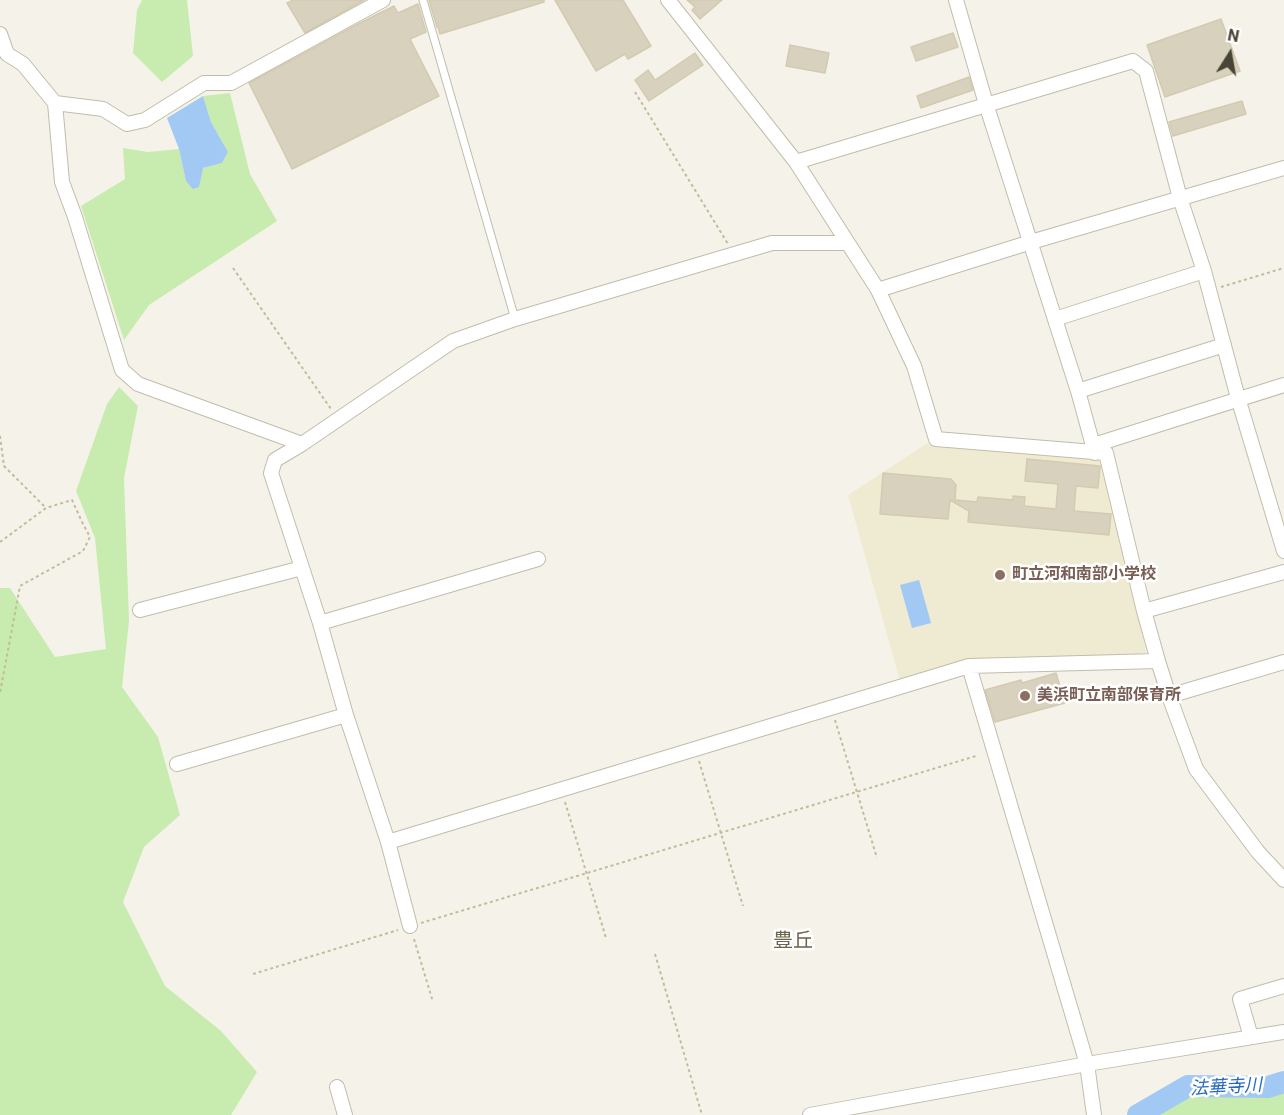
<!DOCTYPE html>
<meta charset="utf-8">
<style>
body{margin:0}
#map{position:relative;width:1284px;height:1115px;overflow:hidden;background:#f5f3e9;font-family:Roboto,sans-serif}
canvas{display:block}
.north{position:absolute;left:1200px;top:24px;width:60px;height:60px;-webkit-text-stroke:4px #fff;paint-order:stroke;rotate:11deg;font-size:16px;font-weight:700;line-height:24px;text-align:center;color:#494536}
.north::after{content:'';display:block;margin:auto;width:21px;height:27px;background:#494536;clip-path:polygon(50% 0,100% 100%,50% 72%,0 100%)}
</style>
<div id="map">
<canvas width="1284" height="1115"></canvas>
<div class="north">N</div>
</div>
<script>
const c = document.querySelector('canvas').getContext('2d');
c.lineJoin = 'round';
function paint(path, color) { c.fillStyle = color; c.fill(path, 'evenodd'); }
function stroke(path, color, width, dash) { c.strokeStyle = color; c.lineWidth = width; c.lineCap = dash ? 'butt' : 'round'; c.setLineDash(dash || []); c.stroke(path); }
function write(font, color, halo, rows, align = 'center') {
  c.font = font + ' Roboto,"Noto Sans JP",sans-serif'; c.lineWidth = 5; c.setLineDash([]); c.textBaseline = 'middle'; c.strokeStyle = halo; c.fillStyle = color; for (const [text, x, y, turn = 0] of rows) {
    c.save(); c.translate(x, y); c.rotate((+turn || 0) * Math.PI / 180); c.textAlign = isNaN(turn) ? turn : align; if (halo) c.strokeText(text, 0, 0); c.fillText(text, 0, 0); c.restore();
  }
}
paint(new Path2D(`
 M926,444L1103,460L1147,656L968,660L900,681L848,495Z`), '#efebd2');
paint(new Path2D(`
 M142,0H187L193,56L162,82L133,53L137,10Z
 M230,93L250,174L277,221L149,305L124,340L81,206L125,179L123,148L148,152L179,149L186,181L203,168L222,163L228,152L211,122L203,96Z
 M119,387L138,406L124,478L129,621L122,687L158,737L180,815L144,847L123,902L165,986L221,1031L257,1072L231,1115H0V588H10L55,657L106,649L95,538L76,491L107,404Z
 M1284,1091V1115H1157L1188,1096L1271,1095Z`), '#c8ebaf');
paint(new Path2D(`
 M203,96L211,122L228,152L222,163L203,168L199,187L193,189L186,181L179,149L167,118Z
 M919,580L931,623L912,628L900,585Z`), '#a2c8f4');
stroke(new Path2D(`
 M1138,1115L1188,1086L1268,1087L1284,1082`), '#a2c8f4', 22);
const building = new Path2D(`
 M293,0H364L305,33L287,3Z
 M429,0H544V2L440,34L438,27H437Z
 M555,0H623L651,46L628,59L625,54L596,71Z
 M687,0H722L700,19L692,10L695,7Z
 M418,4L426,32L410,39L439,96L292,169L249,83L358,24L394,6L398,13Z
 M1221,19L1240,71L1165,97L1147,45Z
 M953,33L958,47L916,61L911,47Z
 M790,45L829,53L825,73L786,66Z
 M695,53L703,65L649,101L635,80L648,70L655,80Z
 M969,77L973,90L921,108L917,96Z
 M1242,101L1246,114L1173,136L1169,122Z
 M1027,459L1100,466L1098,488L1076,486L1074,511L1111,514L1109,535L968,522L969,511L950,500L948,519L880,514L883,473L951,479L956,485L955,500L977,502L978,497L1013,500V496L1025,497L1024,506L1056,509L1058,484L1025,481Z
 M1056,673L1065,703L995,722L985,690L1021,680L1022,683Z`);
paint(building, '#d7d1bd');
stroke(building, '#d3cab0', 1.5);
const service = new Path2D(`
 M423,0L515,319`);
const minor = new Path2D(`
 M668,0L796,162L878,290L914,366L936,439L1106,453L1144,611L1158,661L1169,696L1196,769L1258,852L1284,880
 M956,0L986,104L1078,391L1095,453
 M0,34L7,54L23,64L55,103L62,182L75,217L122,370L138,384L302,444
 M55,103L103,109L127,124L145,120L204,83H231L383,0
 M796,162L1133,61L1146,71L1180,198L1204,271L1238,398L1284,551
 M878,290L1031,242L1284,168
 M1055,319L1204,271
 M1078,391L1224,345
 M1094,445L1284,385
 M140,610L302,568
 M1144,611L1284,572
 M320,623L538,559
 M969,666L1087,1064L1094,1115
 M1169,696L1284,662
 M177,764L346,715
 M388,842L969,666L1158,661
 M410,926L388,842L346,715L320,623L271,473L275,460L302,444L453,341L515,319L772,243H847
 M1251,1037L1240,999L1284,986
 M337,1087L345,1115
 M810,1115L1087,1064L1284,1032`);
stroke(service, '#c1bdaa', 9);
stroke(minor, '#c1bdaa', 16);
stroke(new Path2D(`
 M635,92L728,244
 M233,268L331,409
 M1221,287L1284,268
 M0,436L4,466L46,508
 M0,542L46,508L72,500L83,524L90,537L83,551L20,586L0,693
 M835,720L877,858
 M699,761L743,906
 M565,802L606,938
 M421,923L976,756
 M414,939L433,1002
 M655,954L702,1115
 M253,974L398,930`), '#c4bb9b', 2, [3, 3]);
stroke(service, '#fff', 7);
stroke(minor, '#fff', 14);
for (const [x, y, r, color] of [
 [1000,575,6,"#8d6e63"],
 [1025,696,6,"#8d6e63"]
]) { const dot = new Path2D(); dot.arc(x, y, r, 0, 2 * Math.PI); c.fillStyle = color; c.fill(dot); stroke(dot, '#fff', 2); }
write('bold 16px', '#785e54', '#fff', [
 ["町立河和南部小学校",1012,575],
 ["美浜町立南部保育所",1037,696]
], 'left');
write('italic 18px', '#296abc', '#fff', [
 ["法華寺川",1226,1088,-3]
]);
write('20px', '#6d644d', '#fff', [
 ["豊丘",793,942]
]);
</script>
